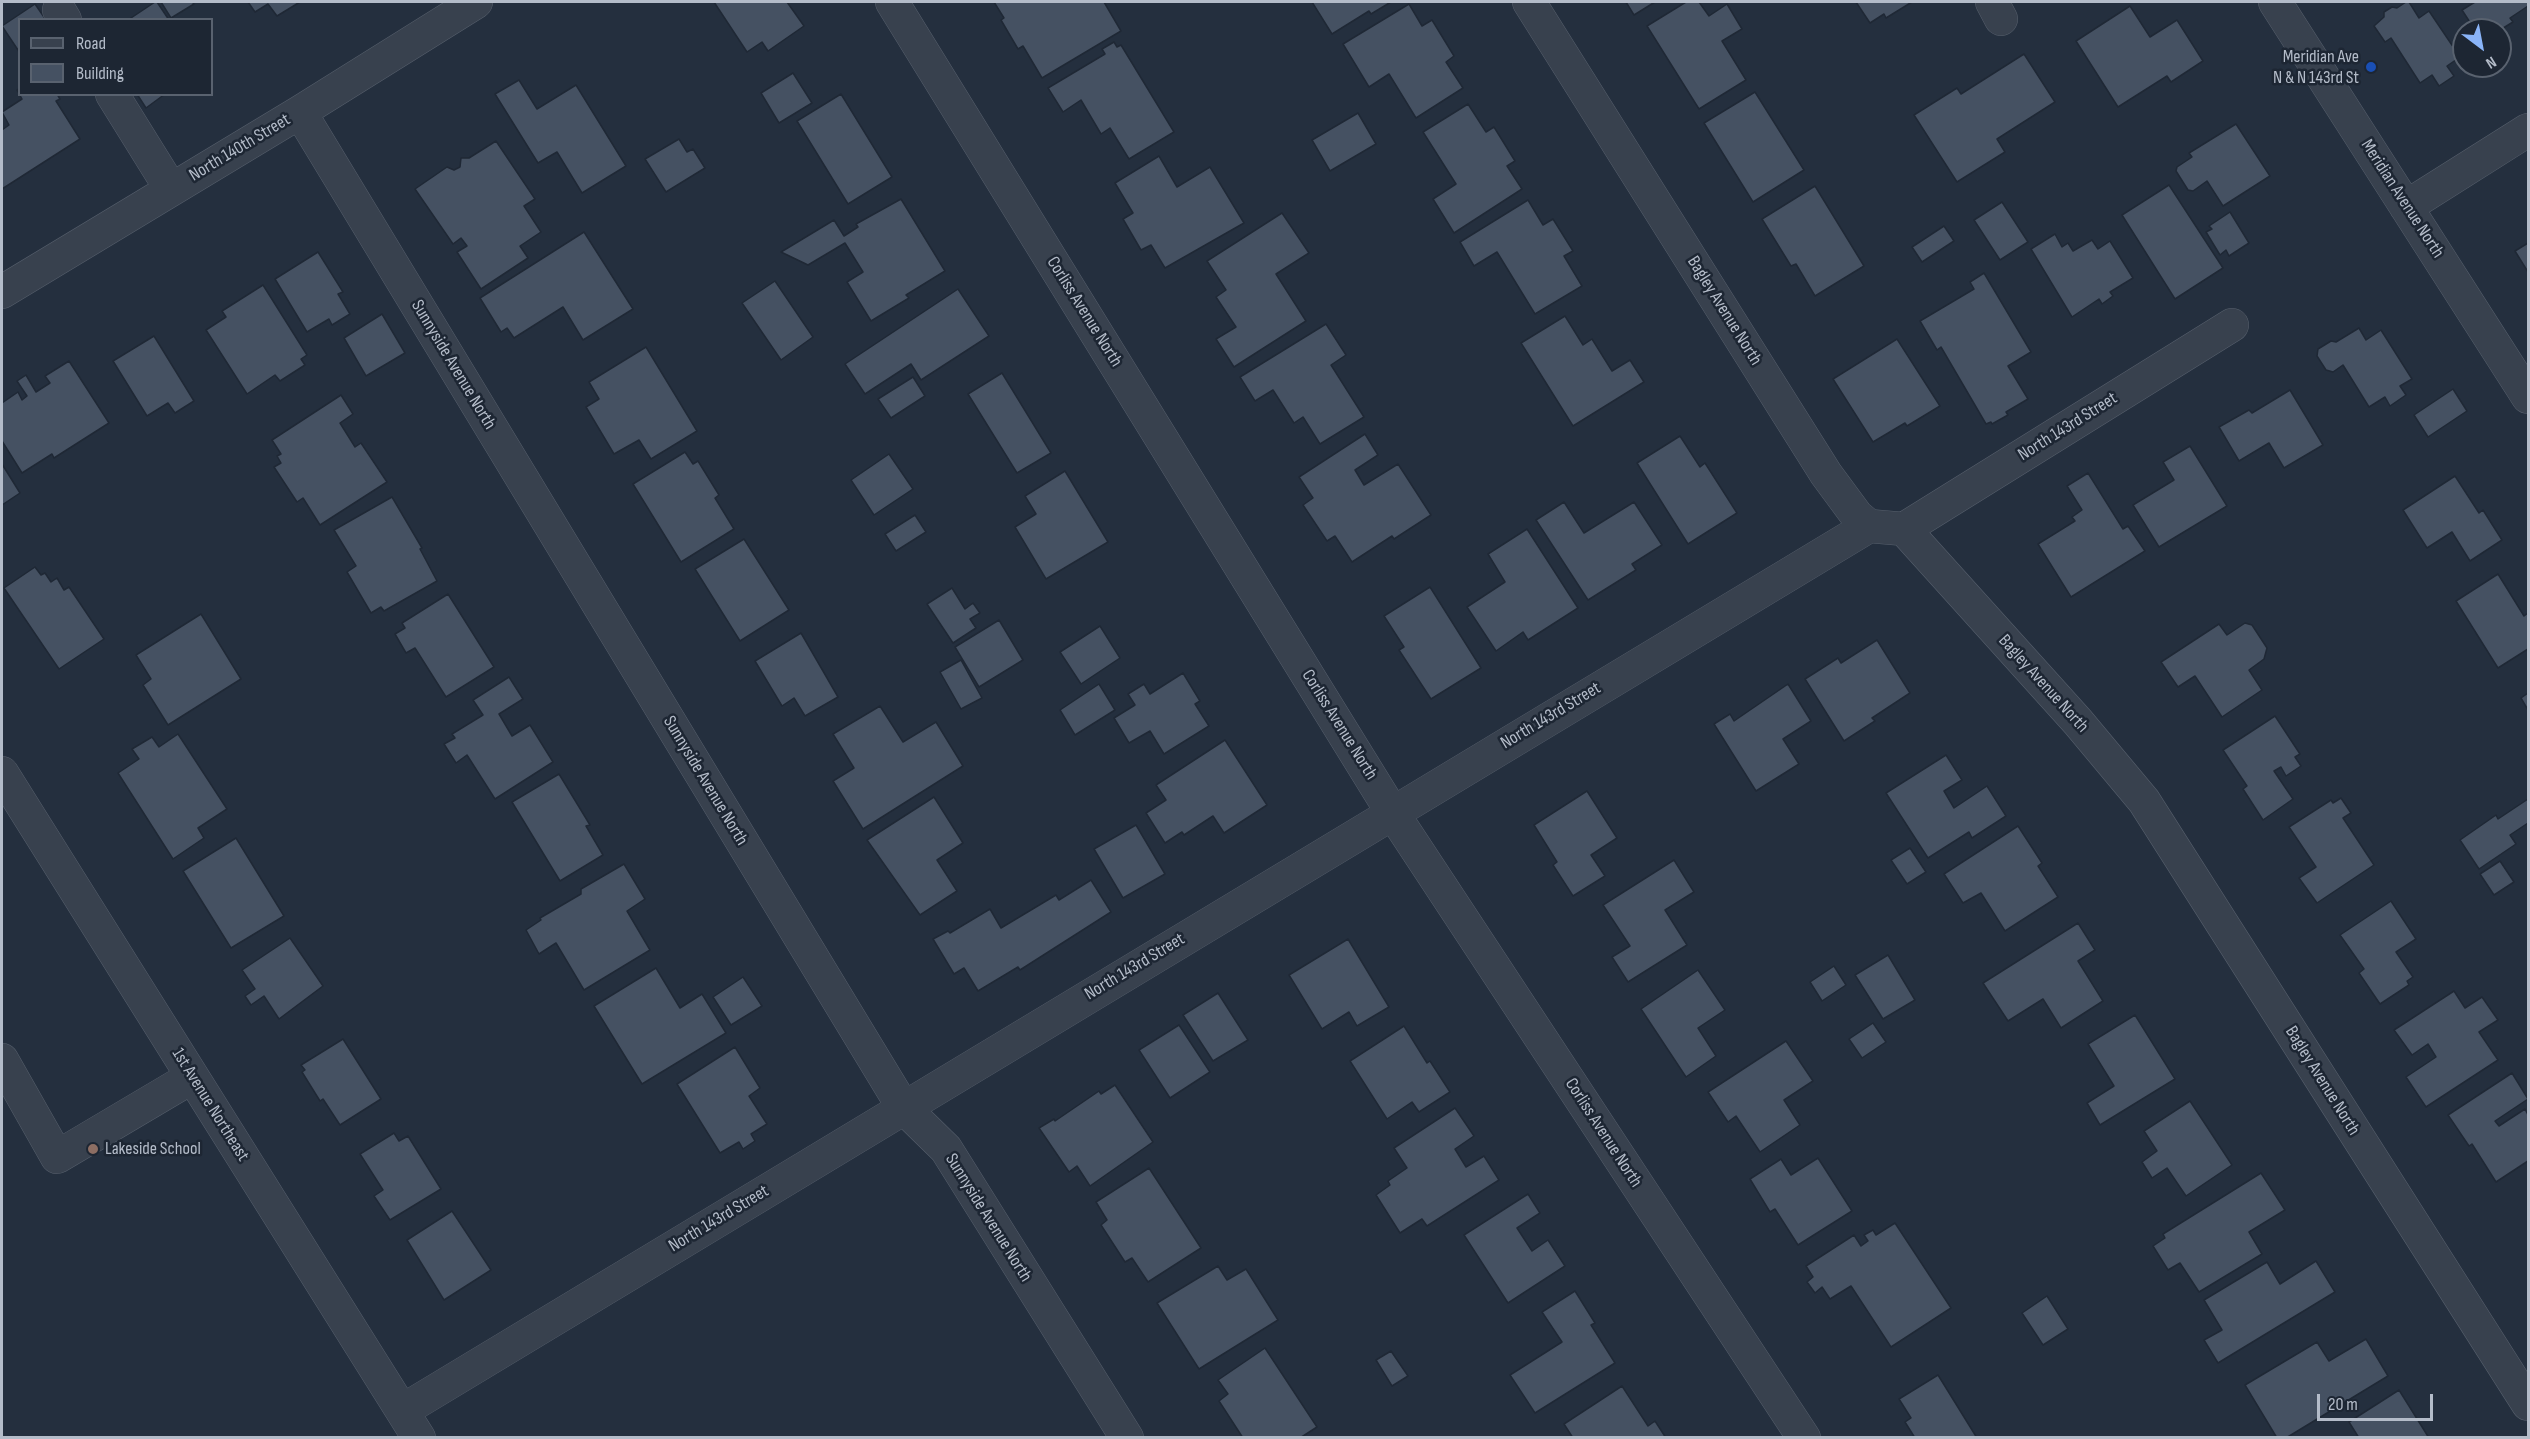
<!DOCTYPE html>
<style>
body{margin:0}
#map{position:relative;width:2530px;height:1439px;overflow:hidden;background:#242f3e;font-family:"Sofia Sans Condensed",sans-serif}
canvas{display:block}
.frame{position:absolute;inset:0;border:3px solid #b4bcc9;pointer-events:none}
.legend{position:absolute;left:18px;top:18px;width:195px;height:78px;box-sizing:border-box;background:#1d2633;border:2px solid #59626f;margin:0;padding:8px 10px;list-style:none;font-size:18px;color:#b4bcc9}
.legend li{display:flex;align-items:center;gap:12px;height:30px}
.legend b{width:30px;border:2px solid #59626f}
.north{position:absolute;left:2452px;top:18px;width:60px;height:60px;box-sizing:border-box;background:#1d2633;border:2px solid #59626f;border-radius:50%;rotate:148deg;font-size:16px;font-weight:700;line-height:24px;text-align:center;color:#b4bcc9}
.north::after{content:'';display:block;margin:auto;width:21px;height:27px;background:#8ab4f8;clip-path:polygon(50% 0,100% 100%,50% 72%,0 100%)}
.scale{position:absolute;left:2317px;top:1394px;width:116px;height:27px;box-sizing:border-box;border:3px solid #b4bcc9;border-top:0;padding-left:8px;font-size:18px;line-height:21px;white-space:nowrap;color:#b4bcc9;-webkit-text-stroke:4px #1d2633;paint-order:stroke}
</style>
<div id="map">
<canvas width="2530" height="1439"></canvas>
<div class="frame"></div>
<ul class="legend">
<li><b style="height:8px;background:#38414e"></b>Road</li>
<li><b style="height:16px;background:#455162"></b>Building</li>
</ul>
<div class="north">N</div>
<div class="scale">20 m</div>
</div>
<script>
const c = document.querySelector('canvas').getContext('2d');
c.lineJoin = 'round';
function paint(path, color) { c.fillStyle = color; c.fill(path, 'evenodd'); }
function stroke(path, color, width, dash) { c.strokeStyle = color; c.lineWidth = width; c.lineCap = dash ? 'butt' : 'round'; c.setLineDash(dash || []); c.stroke(path); }
function write(font, color, halo, rows, align = 'center') {
  c.font = font + ' "Sofia Sans Condensed",sans-serif'; c.lineWidth = 5; c.setLineDash([]); c.textBaseline = 'middle'; c.strokeStyle = halo; c.fillStyle = color; for (const [text, x, y, turn = 0] of rows) {
    c.save(); c.translate(x, y); c.rotate((+turn || 0) * Math.PI / 180); c.textAlign = isNaN(turn) ? turn : align; if (halo) c.strokeText(text, 0, 0); c.fillText(text, 0, 0); c.restore();
  }
}
const building = new Path2D(`
 M155,2H157L169,20H128Z
 M161,2H192L194,4L171,18Z
 M248,2H300L277,16L268,4L255,12Z
 M714,2H787L804,26L768,51L762,42L747,52Z
 M994,2H1104L1121,31L1042,78L1023,46L1018,49L1001,20L1004,18Z
 M1312,2H1391L1371,14L1369,11L1332,34Z
 M1626,2H1655L1634,15Z
 M1686,2H1699L1709,16L1727,4L1742,29L1722,41L1746,80L1699,109L1647,26Z
 M1856,2H1912L1886,18L1884,14L1870,23Z
 M2406,2H2409L2419,18L2429,11L2460,57L2447,66L2454,76L2439,86L2432,75L2420,83L2391,38L2385,42L2374,26L2384,17V12L2392,7L2397,8Z
 M2475,2H2528V6L2510,18L2513,22L2500,30H2475L2462,10Z
 M35,4L46,20H20V53L2,26Z
 M1409,4L1422,26L1432,20L1454,56L1446,62L1463,88L1416,118L1389,74L1369,87L1343,44Z
 M2130,6L2150,37L2177,20L2203,61L2171,82L2167,76L2118,107L2076,41Z
 M1114,42L1117,47L1121,45L1174,132L1129,159L1110,128L1101,134L1081,100L1063,112L1048,88L1105,54L1102,49Z
 M2024,54L2055,102L1997,139L2005,152L1957,182L1914,115L1957,88L1961,94Z
 M793,73L812,103L779,123L761,93Z
 M519,80L537,109L576,85L626,166L582,193L557,152L538,163L495,94Z
 M20,88V94H57L60,99L56,101L80,139L2,189V130L9,125L2,112L22,99L17,90Z
 M1755,92L1804,170L1753,202L1704,123Z
 M137,94H165L146,108Z
 M841,94L892,177L848,204L797,121Z
 M1468,104L1486,132L1494,127L1515,161L1507,166L1522,189L1454,233L1433,199L1456,184L1423,132Z
 M1358,113L1376,144L1330,171L1312,140Z
 M2236,124L2270,176L2223,206L2207,181L2193,191L2188,190L2176,171L2177,167L2192,157L2189,153Z
 M679,139L687,152L693,149L705,168L666,192L645,159Z
 M496,141L535,199L524,206L541,232L520,246L528,258L481,289L457,252L467,246L461,238L453,244L415,189L447,167L454,170L460,167L461,158H469Z
 M1159,156L1177,187L1210,167L1244,223L1165,268L1151,245L1141,250L1123,219L1133,213L1115,183Z
 M2169,185L2223,268L2175,299L2122,215Z
 M1815,186L1864,266L1815,296L1796,264L1791,266L1762,219Z
 M901,199L945,271L906,295L909,298L871,321L847,282L863,272L845,243L808,265L781,252L834,220L844,236L858,227L856,224Z
 M1528,200L1543,225L1553,219L1573,251L1564,256L1582,286L1535,314L1497,252L1474,266L1460,242Z
 M2002,202L2028,242L2000,260L1974,220Z
 M2230,212L2249,243L2229,256L2226,250L2220,255L2206,232L2212,229L2209,226Z
 M1282,213L1309,253L1276,274L1306,321L1234,367L1216,339L1236,327L1216,297L1226,290L1207,261Z
 M1944,226L1954,241L1922,262L1912,247Z
 M584,232L633,309L583,340L563,307L514,338L507,328L501,332L480,298Z
 M2055,234L2062,247L2068,243L2073,251L2092,240L2098,249L2110,241L2133,278L2110,292L2113,296L2102,304L2099,299L2072,317L2031,249Z
 M2528,243V272L2515,251Z
 M318,252L343,292L338,294L350,314L332,325L329,319L307,332L275,279Z
 M1984,273L2031,352L2008,366L2028,399L2006,412L2008,415L1992,424L1991,422L1986,424L1941,347L1937,350L1920,321L1974,289L1970,282Z
 M775,281L813,337L781,360L742,303Z
 M263,285L307,355L301,359L305,365L280,381L275,375L247,394L206,330L226,317L222,311Z
 M958,289L989,336L921,380L911,364L865,394L845,364Z
 M382,314L405,353L366,376L344,338Z
 M1565,316L1583,345L1592,339L1612,371L1630,360L1644,382L1573,426L1521,343Z
 M1326,324L1346,355L1331,365L1364,417L1320,444L1303,417L1294,423L1273,390L1255,401L1240,377Z
 M2359,328L2366,340L2381,330L2412,379L2400,386L2406,395L2390,406L2385,397L2369,407L2343,365L2333,372L2326,370L2317,356L2318,349L2331,341L2336,342Z
 M154,336L194,401L175,413L168,403L147,416L113,361Z
 M1897,339L1940,406L1907,426L1905,423L1873,442L1833,379Z
 M646,347L697,431L651,459L639,440L614,454L586,407L599,399L589,382Z
 M69,361L109,423L54,458L52,454L22,473L2,441V403L18,392L22,400L27,396L17,381L26,375L36,392L50,383L45,376Z
 M1002,373L1051,453L1017,473L968,394Z
 M913,377L925,396L891,418L878,399Z
 M2453,389L2467,411L2428,437L2414,415Z
 M2290,390L2323,445L2284,468L2269,443L2239,461L2219,427L2249,410L2252,413Z
 M341,395L353,414L340,423L355,447L361,443L387,482L320,525L303,498L297,502L274,467L281,463L277,456L281,454L272,440Z
 M1365,434L1378,455L1355,470L1364,485L1398,464L1431,515L1394,539L1392,536L1352,562L1335,536L1327,541L1303,505L1313,498L1299,477Z
 M1680,436L1700,467L1705,463L1737,513L1688,544L1637,463Z
 M2190,446L2227,506L2159,547L2133,505L2174,480L2163,462Z
 M685,452L693,464L698,461L719,495L715,498L734,529L681,562L633,484Z
 M889,454L913,489L874,515L851,480Z
 M2,464L20,493L2,505Z
 M1065,471L1108,542L1046,579L1015,527L1036,514L1025,496Z
 M2088,473L2123,529L2128,526L2145,551L2071,597L2038,544L2075,521L2072,517L2082,510L2067,486Z
 M2455,476L2479,513L2483,510L2502,540L2470,561L2452,532L2427,548L2403,510Z
 M392,497L422,548L420,549L437,581L384,611L381,607L371,613L347,572L356,566L334,530Z
 M1564,502L1584,533L1634,502L1662,545L1632,564L1636,570L1588,600L1536,520Z
 M915,515L926,532L896,551L885,534Z
 M1527,529L1578,608L1528,640L1523,632L1496,651L1467,607L1505,582L1488,554Z
 M744,539L789,610L740,641L695,569Z
 M35,567L41,575L45,573L51,582L57,578L64,590L69,587L104,639L59,669L4,588Z
 M2498,574L2524,616L2528,613V649L2498,668L2456,601Z
 M1430,587L1481,668L1431,699L1399,650L1404,647L1384,616Z
 M952,588L965,609L973,603L980,613L970,619L976,628L953,643L927,604Z
 M448,594L494,667L446,697L415,648L406,653L395,634L405,628L402,623Z
 M201,614L241,679L168,725L143,685L151,679L136,655Z
 M999,620L1023,660L979,687L955,647Z
 M2245,623L2252,625L2267,648L2264,659L2249,670L2262,690L2222,717L2195,676L2178,687L2161,662L2219,624L2227,635Z
 M1100,626L1120,658L1081,684L1060,652Z
 M801,633L838,697L805,716L794,698L782,706L755,661Z
 M1877,640L1910,693L1872,718L1875,721L1844,741L1805,679L1838,658L1841,663Z
 M961,660L982,698L961,709L940,672Z
 M1183,673L1200,701L1195,704L1209,726L1164,754L1150,731L1129,743L1114,718L1135,705L1128,694L1144,684L1150,694Z
 M509,677L523,699L499,714L512,736L530,725L553,762L495,799L467,755L456,763L444,744L455,738L452,734L483,715L473,700Z
 M1099,684L1115,710L1075,735L1060,710Z
 M1788,684L1811,721L1783,739L1799,764L1756,791L1714,724L1730,714L1734,721Z
 M2528,693V710L2521,698Z
 M880,706L903,742L936,722L963,766L863,829L833,781L854,768L833,734Z
 M2275,716L2300,754L2295,757L2301,766L2286,776L2281,767L2274,771L2293,799L2263,820L2243,789L2247,786L2223,750Z
 M178,734L227,809L198,828L204,838L173,859L118,773L139,759L132,749L152,737L159,747Z
 M1225,740L1267,805L1224,833L1213,816L1184,835L1182,832L1165,843L1146,813L1166,800L1156,785Z
 M1946,755L1962,780L1944,791L1954,808L1987,786L2006,816L1972,838L1969,832L1928,858L1886,793Z
 M559,774L590,825L586,826L603,855L560,881L512,802Z
 M1587,791L1617,838L1591,855L1605,876L1573,896L1553,865L1557,862L1534,825Z
 M934,797L963,843L937,860L957,891L920,915L867,840Z
 M2341,798L2351,813L2343,818L2374,865L2317,903L2299,878L2316,867L2289,827L2331,800L2333,803Z
 M2528,799V823L2510,835L2516,844L2479,869L2460,840L2496,815L2498,819Z
 M1136,825L1165,874L1123,898L1094,849Z
 M2018,826L2042,863L2038,866L2058,897L2005,931L1981,893L1963,903L1944,874Z
 M236,838L284,916L231,948L183,871Z
 M1910,848L1926,872L1907,884L1891,860Z
 M1674,860L1694,892L1665,910L1687,945L1628,982L1612,957L1630,946L1603,905Z
 M2500,861L2514,882L2494,895L2480,874Z
 M624,864L645,899L627,911L650,950L584,990L556,943L539,954L526,930L541,920L540,918L581,894V889Z
 M1091,880L1111,912L1020,970L1018,967L978,991L964,968L954,974L933,939L948,931L950,933L990,909L1001,928L1056,895L1059,900Z
 M2391,901L2416,939L2396,952L2413,977L2407,981L2409,985L2380,1004L2359,973L2364,969L2340,935Z
 M2078,923L2095,950L2078,961L2103,1001L2061,1028L2043,999L2008,1021L1983,983Z
 M290,938L323,986L279,1019L264,996L251,1005L245,996L255,989L242,970Z
 M1348,939L1389,1007L1357,1026L1349,1012L1322,1029L1289,975Z
 M1888,955L1915,1000L1883,1019L1855,975Z
 M1834,966L1846,985L1822,1001L1810,982Z
 M656,968L680,1008L702,994L726,1033L642,1084L594,1006Z
 M1698,970L1725,1010L1698,1028L1716,1056L1686,1077L1641,1009Z
 M743,977L762,1006L731,1025L713,997Z
 M2454,991L2465,1008L2482,997L2498,1020L2479,1032L2498,1060L2426,1107L2406,1077L2436,1057L2428,1044L2412,1055L2394,1030Z
 M1218,993L1248,1040L1213,1061L1183,1015Z
 M2135,1015L2175,1079L2100,1125L2087,1103L2114,1086L2088,1044Z
 M1873,1023L1886,1042L1862,1058L1849,1039Z
 M1179,1025L1210,1072L1170,1098L1139,1050Z
 M1404,1026L1427,1063L1430,1061L1450,1092L1419,1112L1412,1102L1387,1119L1350,1061Z
 M343,1039L381,1099L340,1125L323,1099L320,1101L302,1072L305,1070L301,1065Z
 M1786,1041L1813,1081L1784,1100L1800,1125L1760,1152L1736,1116L1728,1122L1708,1092Z
 M735,1047L760,1088L749,1096L767,1124L751,1134L755,1141L743,1149L739,1142L720,1153L677,1084Z
 M2512,1073L2528,1099L2495,1121L2499,1126L2525,1109L2528,1115V1161L2496,1182L2472,1144L2469,1146L2448,1115Z
 M1115,1085L1153,1142L1090,1186L1077,1166L1069,1172L1039,1128L1054,1119L1055,1121L1099,1091L1101,1094Z
 M2190,1101L2232,1165L2186,1196L2167,1168L2152,1178L2142,1162L2157,1151L2144,1131Z
 M1455,1108L1474,1136L1455,1149L1466,1167L1484,1156L1499,1180L1427,1226L1422,1219L1400,1233L1376,1195L1390,1185L1388,1181L1407,1168L1394,1148Z
 M394,1133L399,1141L408,1136L441,1189L390,1220L374,1196L383,1190L360,1154Z
 M1818,1158L1852,1211L1798,1245L1775,1209L1770,1212L1750,1179L1781,1159L1791,1175Z
 M1149,1168L1201,1248L1148,1282L1132,1258L1125,1262L1101,1225L1107,1220L1096,1202Z
 M2261,1173L2285,1210L2249,1232L2262,1254L2199,1292L2180,1263L2168,1270L2153,1246L2165,1238L2163,1234Z
 M1528,1194L1540,1213L1517,1228L1532,1251L1548,1240L1565,1266L1508,1303L1464,1235Z
 M452,1211L491,1270L444,1300L407,1240Z
 M1895,1223L1951,1308L1891,1347L1851,1286L1830,1299L1822,1287L1815,1293L1807,1282L1813,1277L1806,1266L1854,1235L1861,1246L1868,1241L1864,1235L1873,1230L1876,1235Z
 M2316,1261L2335,1292L2218,1363L2204,1340L2222,1330L2204,1300L2267,1262L2280,1284Z
 M1218,1266L1227,1280L1246,1269L1278,1320L1199,1369L1157,1303Z
 M1575,1291L1595,1323L1591,1325L1615,1363L1535,1413L1510,1375L1562,1342L1542,1312Z
 M2047,1296L2068,1329L2043,1345L2022,1313Z
 M2366,1339L2388,1376L2286,1438H2277L2245,1385L2317,1342L2329,1361Z
 M1265,1348L1317,1427L1300,1438H1243L1219,1401L1228,1394L1218,1380Z
 M1391,1351L1408,1376L1392,1386L1376,1360Z
 M1938,1375L1977,1438H1915L1905,1422L1911,1418L1899,1399Z
 M1622,1386L1648,1426L1655,1421L1666,1438H1573L1564,1424Z
 M2399,1390L2429,1438H2359L2349,1422Z`);
paint(building, '#455162');
stroke(building, '#1f2835', 1.5);
const minor = new Path2D(`
 M892,2L1392,812L1804,1438
 M1529,2L1826,474L1857,516L1869,526L1904,529L2078,722L2144,801L2528,1404
 M1992,2L2001,19
 M2275,2L2528,397
 M59,10L65,20
 M112,94L171,189
 M300,112L903,1107L946,1149L1127,1438
 M2406,207L2528,130
 M2,292L300,112L476,2
 M1904,529L2232,325
 M2,773L419,1438
 M2,1060L57,1157L192,1077
 M402,1411L1869,526`);
stroke(minor, '#565f6c', 34);
stroke(minor, '#38414e', 33);
for (const [x, y, r, color] of [
 [2371,67,6,"#1a4fb4"],
 [93,1149,6,"#8d6e63"]
]) { const dot = new Path2D(); dot.arc(x, y, r, 0, 2 * Math.PI); c.fillStyle = color; c.fill(dot); stroke(dot, '#1d2633', 2); }
write('18px', '#b4bcc9', '#1d2633', [
 ["Meridian Ave",2359,57],
 ["N & N 143rd St",2359,78],
 ["Lakeside School",105,1149,"left"]
], 'right');
write('18px', '#b4bcc9', '#1d2633', [
 ["North 140th Street",240,148,-31],
 ["Meridian Avenue North",2402,199,57],
 ["Bagley Avenue North",1724,311,58],
 ["Corliss Avenue North",1084,312,58],
 ["Sunnyside Avenue North",453,365,59],
 ["North 143rd Street",2068,427,-32],
 ["Bagley Avenue North",2043,684,48],
 ["North 143rd Street",1551,716,-31],
 ["Corliss Avenue North",1339,725,58],
 ["Sunnyside Avenue North",705,781,59],
 ["North 143rd Street",1135,967,-31],
 ["Bagley Avenue North",2322,1081,58],
 ["1st Avenue Northeast",210,1105,58],
 ["Corliss Avenue North",1603,1133,57],
 ["Sunnyside Avenue North",988,1218,58],
 ["North 143rd Street",719,1219,-31]
]);
</script>
